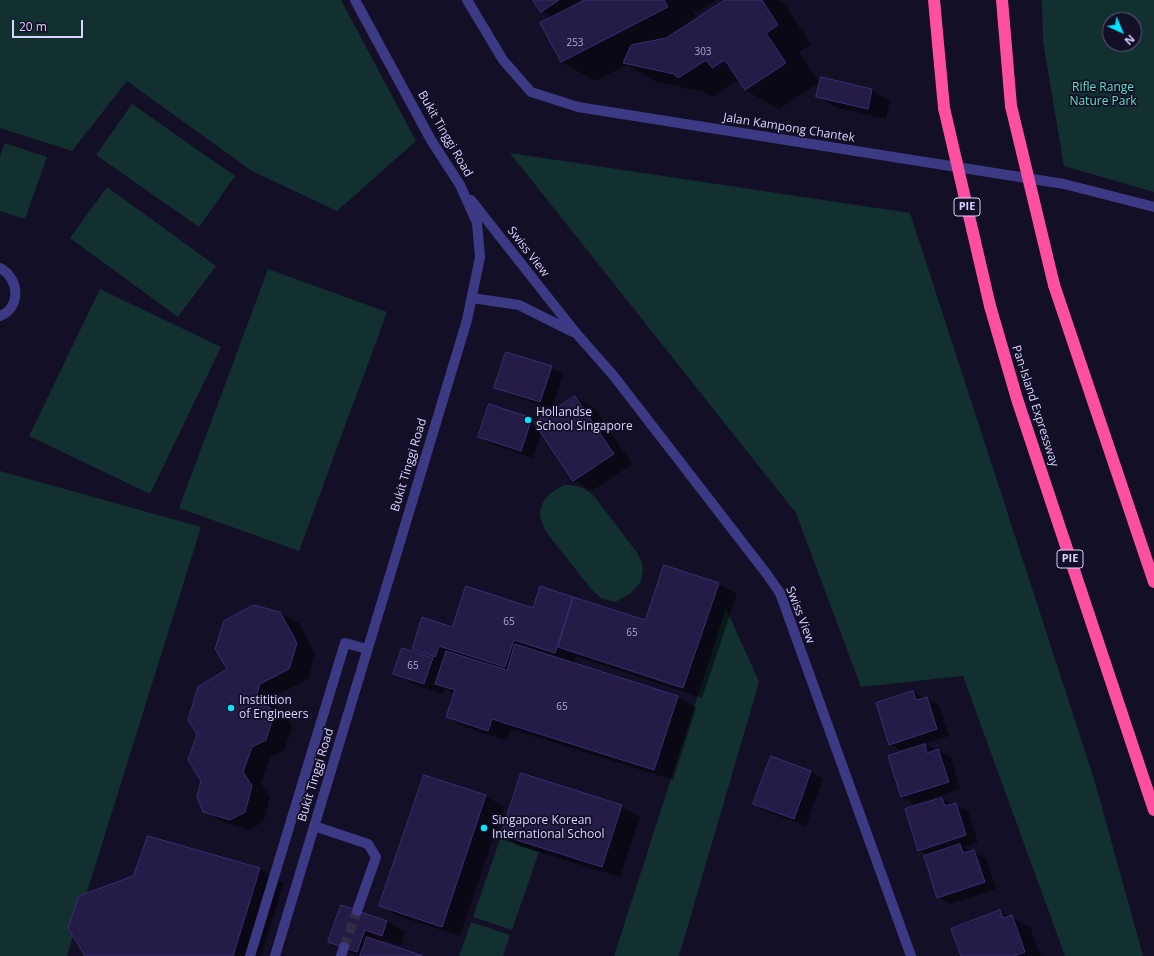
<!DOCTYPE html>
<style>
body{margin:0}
#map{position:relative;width:1154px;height:956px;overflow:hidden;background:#130f26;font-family:"Open Sans",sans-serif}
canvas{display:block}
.north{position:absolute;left:1102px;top:12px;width:40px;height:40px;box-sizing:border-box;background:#130f26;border:1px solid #625e7d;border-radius:50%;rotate:136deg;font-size:11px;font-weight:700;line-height:16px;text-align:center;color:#d9d4ff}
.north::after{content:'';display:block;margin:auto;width:14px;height:18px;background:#00e5ff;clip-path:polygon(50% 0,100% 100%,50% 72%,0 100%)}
.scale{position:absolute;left:12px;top:20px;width:71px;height:18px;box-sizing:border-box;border:2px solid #d9d4ff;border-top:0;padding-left:5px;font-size:12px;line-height:14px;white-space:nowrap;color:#d9d4ff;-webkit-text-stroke:3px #130f26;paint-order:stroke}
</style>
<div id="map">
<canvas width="1154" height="956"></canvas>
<div class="north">N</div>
<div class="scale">20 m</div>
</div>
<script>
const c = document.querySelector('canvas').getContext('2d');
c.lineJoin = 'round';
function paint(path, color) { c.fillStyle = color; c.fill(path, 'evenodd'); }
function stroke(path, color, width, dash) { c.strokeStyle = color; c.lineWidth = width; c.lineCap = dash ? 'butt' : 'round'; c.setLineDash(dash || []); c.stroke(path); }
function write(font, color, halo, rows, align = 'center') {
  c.font = font + ' "Open Sans",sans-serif'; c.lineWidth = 3.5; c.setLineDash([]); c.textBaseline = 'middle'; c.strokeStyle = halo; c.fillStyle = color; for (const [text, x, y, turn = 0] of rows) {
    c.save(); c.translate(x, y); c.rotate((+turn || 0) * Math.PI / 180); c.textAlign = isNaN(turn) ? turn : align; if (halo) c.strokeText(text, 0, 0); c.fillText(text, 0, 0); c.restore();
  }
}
paint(new Path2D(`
 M0,0H341L416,141L337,211L252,171L127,81L72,151L0,128Z
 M1042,0H1154V192L1064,166L1043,41ZM1110,20H1134V44H1110Z
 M132,104L235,176L199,227L96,155Z
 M5,143L47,157L25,219L0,211V156Z
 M510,153L910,213L1095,782L1143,956H1065L963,676L861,687L796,513Z
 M107,187L216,266L178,317L70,238Z
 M268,269L387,312L299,551L179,508Z
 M100,289L221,347L150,494L29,436Z
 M0,471L201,527L67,956H0Z
 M564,485C577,485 584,487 594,496L638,554L643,567L641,582L630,594L615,602L601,598L591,589L547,533C533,509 542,497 564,485Z
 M726,608L759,682L679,956H614Z
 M500,839L539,852L512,930L473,917Z
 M471,922L510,935L503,956H459Z`), '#12302f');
paint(new Path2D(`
 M534,0H581L575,6L587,0H716L698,12L691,8L697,19L727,0H778L784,4L811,44L799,52L819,82L779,109L745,90L742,85L736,81L712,97L704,92L657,82L627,65L595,81L562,62L542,23L553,18L542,11Z
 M822,78L872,90L890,101L886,119L835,107L817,96Z
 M551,367L563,374L552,409L508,394L495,387Z
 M575,397L594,408L632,464L592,491L574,480L542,432L533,458L492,444L479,437L531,419L537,423Z
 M665,566L719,584L737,594L702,698L576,656L573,664L678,697L696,708L673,780L511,729L507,741L465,727L447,717L454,694L445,688L443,694L413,684L395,673L424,655L413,649L453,628L534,610L541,587L646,621Z
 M280,613L299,623L315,654L308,679L278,694L275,706L284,712L292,727L284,750L270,758L261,783L270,797L263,822L249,830L223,822L204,811L229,669Z
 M913,692L939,705L949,736L923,744L951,757L960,789L914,804L902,797L904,752L890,744Z
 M771,758L811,772L823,779L806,826L766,811L754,804Z
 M424,776L486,796L504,807L460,936L398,916L380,906Z
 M942,799L968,811L978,842L963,847L986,858L996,889L950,904L938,897L929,856L919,850Z
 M621,806L640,817L620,877L520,846L502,835Z
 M149,837L260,869L284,883L261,956H86L134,877Z
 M341,907L387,921L405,932L401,946L383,940L382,943L420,956H359L348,952L330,942Z
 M1000,911L1030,927L1041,956H963Z`), '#0007');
const building = new Path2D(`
 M533,0H559L541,12Z
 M585,0H664L668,7L561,62L540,23Z
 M725,0H762L778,25L766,33L786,63L745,90L725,60L712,68L706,60L678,78L674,74L623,63L631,45L666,38Z
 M821,77L872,89L868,109L816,97Z
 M506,352L552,366L540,402L494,388Z
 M575,396L614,454L573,481L534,423Z
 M489,404L532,418L521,451L478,437Z
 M664,565L719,583L683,688L558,647L573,597L645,620Z
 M466,586L533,608L540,586L573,597L555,653L514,640L505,667L439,646L435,657L412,649L422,617L452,627Z
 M254,605L280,612L297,643L289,669L260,684L256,697L265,700L274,715L266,740L252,747L243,772L252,786L245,812L230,820L203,812L197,797L201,781L188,760L197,734L188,720L198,687L227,669L215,649L224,621Z
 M515,644L678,696L654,770L492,719L488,731L446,717L455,690L435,684L446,651L507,670Z
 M402,648L433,658L424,684L393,674Z
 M913,691L916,700L927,697L937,729L889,745L876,703Z
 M925,744L927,753L938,749L949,782L901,797L888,756Z
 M771,756L811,771L794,819L753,804Z
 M521,773L622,805L602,867L501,835Z
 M424,775L486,795L442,927L379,906Z
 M942,798L945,806L956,803L966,835L918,851L905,809Z
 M148,836L260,868L233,956H85L68,928L79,896L133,876Z
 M960,844L963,853L974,850L985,882L937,898L924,856Z
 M341,905L387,921L382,936L365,930L357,952L328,942Z
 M1000,910L1003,918L1012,915L1025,952L1014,956H961L951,929Z
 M367,937L423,956H360Z`);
paint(building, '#241b47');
stroke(building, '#3b2d73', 1);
stroke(new Path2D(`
 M344,947L357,911`), '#312d47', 10, [10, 5]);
stroke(new Path2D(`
 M467,0L503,60L531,92L578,107L1064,184L1154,207
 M471,200L576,333L613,375L766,573L780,593L911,956
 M0,268C19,278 22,307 0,316
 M472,298L519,305L573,332
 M314,826L368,844L376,857L357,911
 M250,956L345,643L367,649
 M275,956L467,320L480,257L477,223L460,185L431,140L355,0
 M341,956L344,947`), '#3d3a85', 10);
stroke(new Path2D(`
 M934,0L944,108
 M1002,0L1011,106
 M1054,285L1154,582
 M990,306L1017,399L1154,810`), '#ff4fa3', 12);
stroke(new Path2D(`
 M1011,106L1054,285
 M944,108L990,306`), '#ff4fa3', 12);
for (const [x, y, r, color] of [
 [528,420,4,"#00e5ff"],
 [231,708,4,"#00e5ff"],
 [484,828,4,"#00e5ff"]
]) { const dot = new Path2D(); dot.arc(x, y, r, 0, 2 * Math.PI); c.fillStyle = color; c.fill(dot); stroke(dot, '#130f26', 1.5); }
write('10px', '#aca6d1', null, [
 ["253",575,43],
 ["303",703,52],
 ["65",509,622],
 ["65",632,633],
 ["65",413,666],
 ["65",562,707]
]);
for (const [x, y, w] of [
 [967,207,26],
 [1070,559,26]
]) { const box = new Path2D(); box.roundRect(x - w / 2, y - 9, w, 18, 3); c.fillStyle = '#130f26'; c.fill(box); stroke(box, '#d9d4ff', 1); }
write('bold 11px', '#d9d4ff', null, [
 ["PIE",967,207],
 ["PIE",1070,559]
]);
write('12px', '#5fe0c0', '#130f26', [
 ["Rifle Range",1103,88],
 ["Nature Park",1103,102]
]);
write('12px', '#d9d4ff', '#130f26', [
 ["Jalan Kampong Chantek",789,128,9],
 ["Bukit Tinggi Road",445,134,60],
 ["Swiss View",528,252,52],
 ["Pan-Island Expressway",1035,406,72],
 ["Bukit Tinggi Road",409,465,-73],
 ["Swiss View",800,615,69],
 ["Bukit Tinggi Road",316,775,-73]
]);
write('12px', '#d9d4ff', '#130f26', [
 ["Hollandse",536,413],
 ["School Singapore",536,427],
 ["Institition",239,701],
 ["of Engineers",239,715],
 ["Singapore Korean",492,821],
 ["International School",492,835]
], 'left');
</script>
